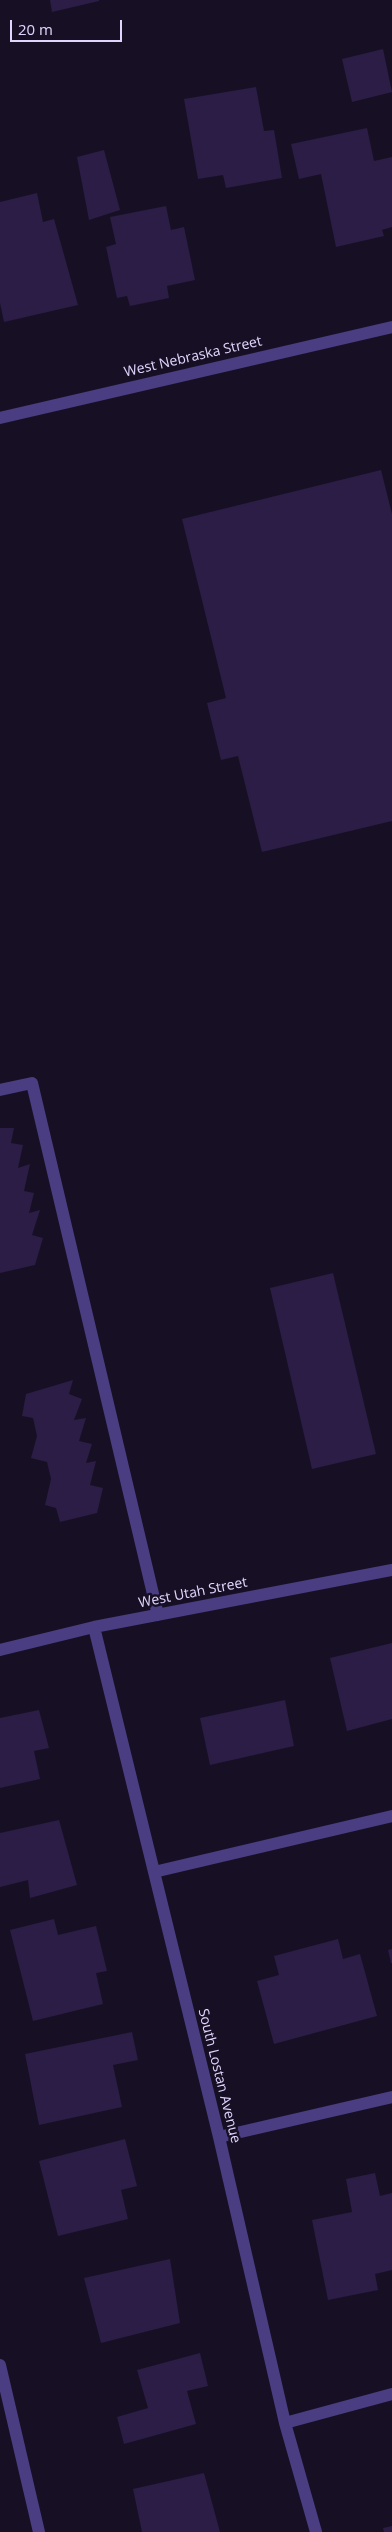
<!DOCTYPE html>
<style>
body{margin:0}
#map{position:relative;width:392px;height:2532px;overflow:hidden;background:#171025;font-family:"Open Sans",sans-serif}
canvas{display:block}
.scale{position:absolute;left:10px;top:20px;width:112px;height:22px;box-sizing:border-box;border:2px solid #e0d6fd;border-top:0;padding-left:6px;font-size:15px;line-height:18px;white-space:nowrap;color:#e0d6fd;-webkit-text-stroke:4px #171025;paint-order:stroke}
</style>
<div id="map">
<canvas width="392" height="2532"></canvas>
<div class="scale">20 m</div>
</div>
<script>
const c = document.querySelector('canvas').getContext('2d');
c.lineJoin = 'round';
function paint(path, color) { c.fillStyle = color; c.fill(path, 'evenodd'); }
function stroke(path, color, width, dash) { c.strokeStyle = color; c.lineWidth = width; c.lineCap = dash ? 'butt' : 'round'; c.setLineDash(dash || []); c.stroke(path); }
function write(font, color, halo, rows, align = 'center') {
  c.font = font + ' "Open Sans",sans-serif'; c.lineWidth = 5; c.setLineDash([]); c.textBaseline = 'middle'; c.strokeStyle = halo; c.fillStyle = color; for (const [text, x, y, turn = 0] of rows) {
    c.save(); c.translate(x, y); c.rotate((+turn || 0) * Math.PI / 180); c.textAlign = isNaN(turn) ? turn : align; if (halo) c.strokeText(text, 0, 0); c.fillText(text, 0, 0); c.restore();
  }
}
paint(new Path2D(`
 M50,0H99V1L52,12Z
 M383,49L392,92L352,102L342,59Z
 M256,87L264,131L274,130L282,178L226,188L223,175L198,179L184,99Z
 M367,128L374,161L392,157V227L382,230L384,236L336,247L321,174L299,179L291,144Z
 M104,150L120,210L89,220L77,157Z
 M37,193L43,222L54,219L78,305L4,322L0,303V202Z
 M166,206L171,230L184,227L195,280L167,286L169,298L130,306L127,296L117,298L106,247L116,244L110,217Z
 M381,470L392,514V821L262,852L238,756L221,760L207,703L226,698L182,519Z
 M0,1128H14L11,1143L23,1145L18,1168L30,1164L24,1191L34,1193L29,1213L40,1210L32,1235L43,1238L35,1265L0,1273Z
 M333,1273L376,1454L312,1469L270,1288Z
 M73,1380L69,1394L82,1399L74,1420L86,1418L79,1441L92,1444L86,1463L96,1461L90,1485L103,1488L97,1513L60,1522L56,1508L45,1505L51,1479L47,1462L31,1458L37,1436L33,1418L22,1416L26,1394Z
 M392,1643V1719L347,1731L330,1658Z
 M285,1700L294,1746L210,1765L200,1718Z
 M39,1710L49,1748L34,1751L40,1779L0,1788V1718Z
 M59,1820L77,1885L30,1898L28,1880L0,1887V1833Z
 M54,1919L58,1935L96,1926L107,1971L96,1973L103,2004L33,2021L10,1930Z
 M338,1939L343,1959L360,1954L377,2016L274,2044L257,1981L279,1975L274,1956Z
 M392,1949V1963H391L388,1950Z
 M132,2032L138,2060L113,2065L122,2107L39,2125L25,2054Z
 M125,2139L137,2186L121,2190L128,2219L58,2236L39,2161Z
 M375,2173L380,2196L392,2193V2270L375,2274L378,2290L328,2300L312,2220L352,2212L346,2179Z
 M170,2259L180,2323L101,2343L84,2278Z
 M200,2353L208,2386L187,2391L196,2424L124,2444L117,2417L148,2408L137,2370Z
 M204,2473L220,2532H142L133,2489Z
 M392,2526V2532H384L383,2528Z`), '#2b1d45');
stroke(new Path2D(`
 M0,418L392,327
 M0,1090L32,1083L158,1615
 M94,1627L219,2137L285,2423L316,2532
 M0,1650L94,1627L392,1570
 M154,1872L392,1816
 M219,2137L392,2097
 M0,2365L39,2532
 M285,2423L392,2394`), '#4a3d82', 12);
write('14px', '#e0d6fd', '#171025', [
 ["West Nebraska Street",193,357,-13],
 ["West Utah Street",193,1593,-11],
 ["South Lostan Avenue",219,2076,76]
]);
</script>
